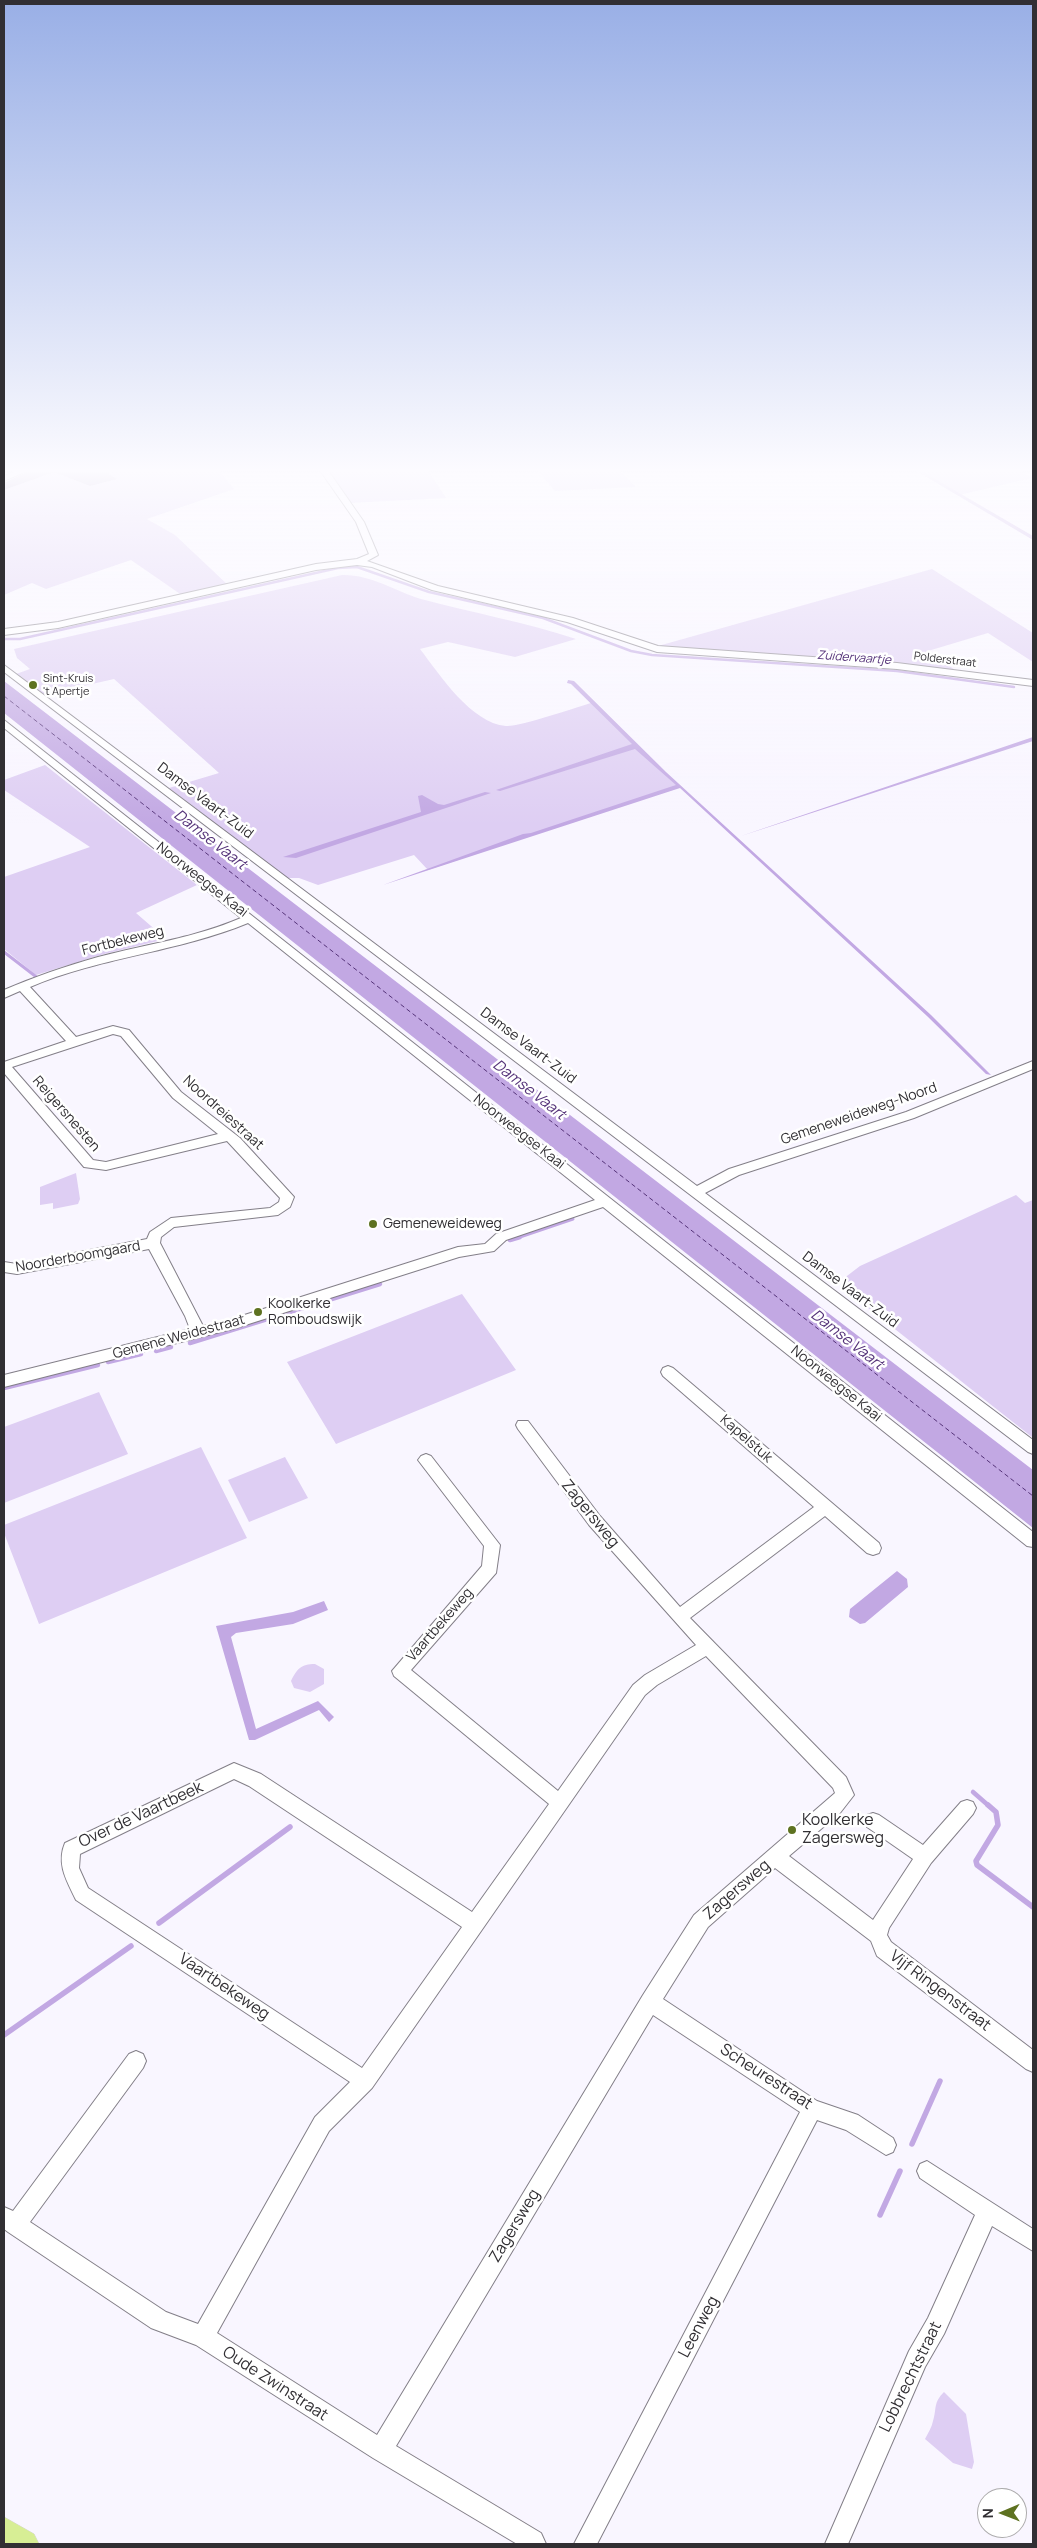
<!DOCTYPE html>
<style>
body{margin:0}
#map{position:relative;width:1037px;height:2548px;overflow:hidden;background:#f9f6ff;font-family:Manrope,sans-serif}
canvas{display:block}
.frame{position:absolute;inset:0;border:5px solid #312f33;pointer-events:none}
.north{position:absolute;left:977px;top:2488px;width:50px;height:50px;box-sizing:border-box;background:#fff;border:1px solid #adacad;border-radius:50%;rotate:269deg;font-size:14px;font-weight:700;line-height:20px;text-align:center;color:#312f33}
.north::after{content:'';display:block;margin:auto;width:18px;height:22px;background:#5e7221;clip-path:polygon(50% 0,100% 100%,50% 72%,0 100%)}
</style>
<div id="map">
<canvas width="1037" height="2548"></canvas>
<div class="frame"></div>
<div class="north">N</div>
</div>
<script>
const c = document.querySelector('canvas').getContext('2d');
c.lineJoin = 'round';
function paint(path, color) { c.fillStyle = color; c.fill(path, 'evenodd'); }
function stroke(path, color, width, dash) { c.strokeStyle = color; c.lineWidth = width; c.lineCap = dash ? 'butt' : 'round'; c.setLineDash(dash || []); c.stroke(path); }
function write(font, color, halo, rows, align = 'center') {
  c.font = font + ' Manrope,sans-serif'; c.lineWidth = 5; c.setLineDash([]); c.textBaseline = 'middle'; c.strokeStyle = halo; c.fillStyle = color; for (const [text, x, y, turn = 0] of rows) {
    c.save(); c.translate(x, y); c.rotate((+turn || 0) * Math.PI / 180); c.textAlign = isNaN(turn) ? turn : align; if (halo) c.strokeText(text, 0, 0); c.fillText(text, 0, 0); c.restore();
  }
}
paint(new Path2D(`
 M101,469H218L234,489L147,519L175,535L228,585L183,596L131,560L46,589L32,583L4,595V490L54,472L90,486L117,479Z
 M325,469H427L446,498L349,503Z
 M536,469H618L636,487L555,491Z
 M914,469H1017L1032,478L959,495Z
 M932,569L1033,633V662L988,633L928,651L955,670L887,663L658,646Z
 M342,575C370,574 395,591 421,599C473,613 525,622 576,639L515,657L448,642L420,649C440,675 471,723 506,726C519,727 578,707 594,702L678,786L428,870L414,855L318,885L299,878H287L169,788L219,773L114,679L44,695L16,674L30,669L17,658L14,649Z
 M45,765L197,885L136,913L166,939L104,954L36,975L4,949V877L90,847L4,790V780Z
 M76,1173L80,1199L78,1204L53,1209V1203L40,1205V1187Z
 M1016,1195L1025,1203L1033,1200L1032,1437L844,1289L843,1279L860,1266Z
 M462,1294L516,1370L336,1444L287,1362Z
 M99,1392L128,1454L4,1503V1427Z
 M201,1447L247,1538L39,1624L4,1533V1525Z
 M285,1457L308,1498L249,1522L228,1480Z
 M315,1664L324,1669V1684L310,1692L294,1688L291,1681C297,1669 301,1664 315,1664Z
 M944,2392L966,2414L974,2462L972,2469L953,2463L925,2439C928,2433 932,2427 933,2421C937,2408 933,2403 944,2392Z`), '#decef3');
paint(new Path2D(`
 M913,469H918L1033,536V540Z
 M568,680L574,681L666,772L931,1015L991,1075L986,1074L927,1016L680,788L383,885L523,834L531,833L676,785L635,749L500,791L496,790L632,744L571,684L567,683Z
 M4,681L1033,1470V1528L4,713Z
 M1033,737V741L741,836Z
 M485,792L491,793L296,858L283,857L421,812L418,796L422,795L438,804L444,805Z
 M897,1571L907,1579L908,1587L865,1623L860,1624L849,1617L850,1609Z
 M324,1601L328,1610L293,1624L236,1633L231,1637L256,1729L318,1701L334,1717L329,1722L319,1710L255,1740H249L216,1626L293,1612Z`), '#c2a8e3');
stroke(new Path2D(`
 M4,639H20L338,568L357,567L429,592L543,618L631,651L652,655L897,671L1014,687`), '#c2a8e3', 2.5);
stroke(new Path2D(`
 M4,952L39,979
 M517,1238L573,1219`), '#c2a8e3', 3);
stroke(new Path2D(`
 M510,1240L520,1237
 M190,1343L380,1284
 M156,1351L171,1347
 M108,1362L141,1354
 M4,1388L98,1365
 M973,1792L989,1806`), '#c2a8e3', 4.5);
stroke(new Path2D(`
 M988,1805L996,1812L998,1825L976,1861L977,1865L1033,1907
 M159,1923L290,1827
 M4,2035L131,1946
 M912,2144L940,2081
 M880,2215L900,2171`), '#c2a8e3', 5.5);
stroke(new Path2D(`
 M4,696L1033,1496`), '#553379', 1, [4.5, 3]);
paint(new Path2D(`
 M33,469H101L117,479L90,486L54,472L4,490V483Z`), '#846ca3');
const minor = new Path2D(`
 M21,469H31L4,481V476Z
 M319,469H327L364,522L378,555L367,561L438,586L573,618L658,646L897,663L1033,680V686L897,669L657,652L567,622L432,590L372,567L357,565L316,570L58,628L4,635V629L58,622L316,564L357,559L369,554L356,522Z
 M4,665L697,1186L729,1169L906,1112L1033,1061V1069L914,1118L739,1175L705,1193L1033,1440V1454L1028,1452L4,672Z
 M4,720L1033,1532V1547L1027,1546L603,1207L506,1240L494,1251L459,1257L236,1328L4,1387V1375L190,1329L185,1316L149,1249L17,1274L4,1272V1262L17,1264L147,1239L150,1232L171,1218L270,1208L279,1202L280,1198L227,1141L106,1170L84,1167L4,1073V1062L66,1041L20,991L4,998V990C34,977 66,966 98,957C147,944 194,938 241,918L4,728ZM248,923L595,1200L496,1234L485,1244L458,1247L235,1318L203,1326L160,1243L161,1237L174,1227L278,1215L290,1207L294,1197L240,1138L181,1092L129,1030L113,1026L76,1037L30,987C100,957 178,952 248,923ZM113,1034L121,1036L173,1098L218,1134L106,1162L93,1160L12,1067Z
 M668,1366L673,1368L879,1543L881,1548L879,1553L873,1555L867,1553L825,1516L690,1618L846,1777L854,1795L840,1813L789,1856L873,1920L913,1859L867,1827L864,1821L867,1815L873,1813L879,1815L923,1845L961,1802L967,1800L973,1802L976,1808L973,1814L931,1863L889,1928L887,1935L891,1942L1033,2050V2072L1026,2069L877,1956L871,1941L775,1868L708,1927L663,1999L817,2101L858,2115L893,2138L896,2145L893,2152L886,2155L846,2130L817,2120L597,2544H574L800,2112L653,2015L396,2446L541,2533L546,2544H517L373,2458L196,2345L151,2328L8,2232L4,2229V2207L13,2211L129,2054L136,2051L143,2054L146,2061L143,2068L30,2222L166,2312L198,2324L315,2117L350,2082L76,1900C67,1881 56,1864 65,1843L234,1763L261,1774L472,1912L549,1804L394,1676L392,1671L482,1566L484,1546L418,1460L421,1456L426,1454L431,1456L500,1545L496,1573L411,1670L558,1791L633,1685L645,1675L696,1645L589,1525L518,1429L516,1425L518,1421H528L600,1516L680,1607L814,1507L663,1376L661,1372L663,1368ZM706,1656L833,1788L835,1793L694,1915L643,1995L377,2435L217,2333L329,2131L372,2088L645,1695L657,1685ZM234,1779L249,1786L462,1927L362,2068L88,1888L79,1868L80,1854Z
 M927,2161L1033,2229V2251L992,2226L944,2334L925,2367L848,2544H825L909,2351L928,2318L975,2215L920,2178L917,2171L920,2164Z`);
const major = new Path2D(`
 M4,2517L34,2534L39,2544H4Z`);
stroke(minor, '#837f88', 2);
stroke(major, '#d6d5d6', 1);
paint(minor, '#fff');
paint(major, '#d7ee95');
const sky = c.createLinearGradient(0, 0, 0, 826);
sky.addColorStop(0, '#99afe6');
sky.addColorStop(0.57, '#fcfbff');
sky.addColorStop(1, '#fcfbff00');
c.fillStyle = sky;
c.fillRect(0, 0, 1037, 826);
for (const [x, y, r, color] of [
 [33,685,5,"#5e7221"],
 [373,1224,5,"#5e7221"],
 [258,1312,5,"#5e7221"],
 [792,1830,5,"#5e7221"]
]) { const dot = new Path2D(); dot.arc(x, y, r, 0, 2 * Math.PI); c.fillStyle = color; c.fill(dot); stroke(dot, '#fff', 2); }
write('11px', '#312f33', '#fff', [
 ["Polderstraat",945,660,7]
]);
write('11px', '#312f33', '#fff', [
 ["Sint-Kruis",43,679],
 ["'t Apertje",43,692]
], 'left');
write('italic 12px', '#553379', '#fff', [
 ["Zuidervaartje",854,658,4]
]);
write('14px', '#312f33', '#fff', [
 ["Damse Vaart-Zuid",205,801,37],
 ["Noorweegse Kaai",202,880,38],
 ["Fortbekeweg",123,941,-14],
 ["Damse Vaart-Zuid",528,1046,37],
 ["Noordreiestraat",223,1113,42],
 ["Reigersnesten",66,1114,49],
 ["Gemeneweideweg-Noord",859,1114,-19],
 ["Noorweegse Kaai",519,1132,38],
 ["Noorderboomgaard",78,1257,-10],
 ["Damse Vaart-Zuid",850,1290,37],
 ["Gemene Weidestraat",179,1337,-15],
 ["Noorweegse Kaai",836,1384,39],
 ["Kapelstuk",746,1439,41],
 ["Vaartbekeweg",440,1625,-49]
]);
write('14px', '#312f33', '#fff', [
 ["Gemeneweideweg",383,1224],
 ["Koolkerke",268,1304],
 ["Romboudswijk",268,1320]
], 'left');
write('italic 15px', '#553379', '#fff', [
 ["Damse Vaart",210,840,38],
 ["Damse Vaart",529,1090,38],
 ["Damse Vaart",847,1340,38]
]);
write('16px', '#312f33', '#fff', [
 ["Zagersweg",590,1514,51],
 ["Over de Vaartbeek",141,1815,-25],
 ["Zagersweg",737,1890,-41],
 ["Vaartbekeweg",224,1987,34],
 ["Vijf Ringenstraat",940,1991,37],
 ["Scheurestraat",766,2077,33],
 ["Zagersweg",515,2226,-59],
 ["Leenweg",699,2327,-62],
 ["Lobbrechtstraat",911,2377,-64],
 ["Oude Zwinstraat",275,2384,33]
]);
write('16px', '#312f33', '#fff', [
 ["Koolkerke",802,1821],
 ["Zagersweg",802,1839]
], 'left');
</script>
